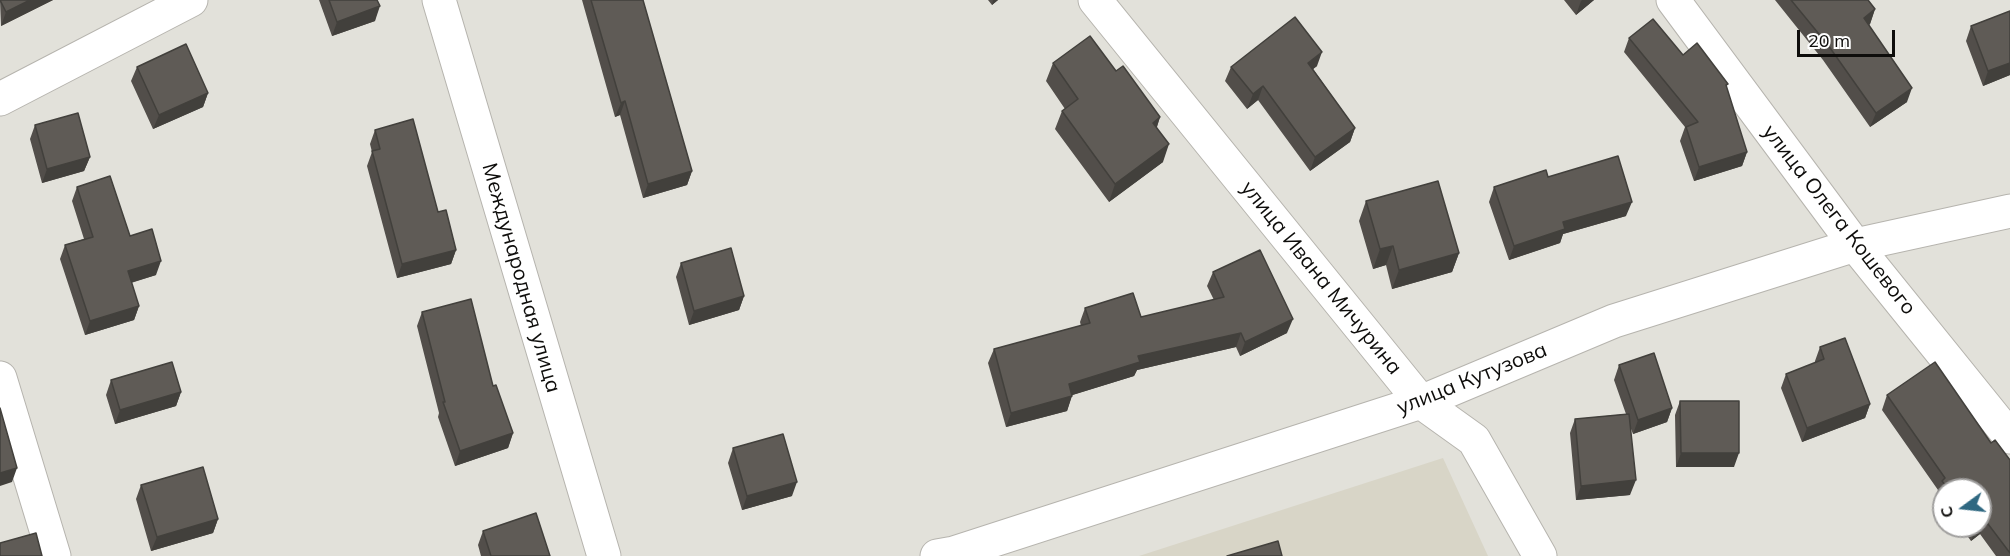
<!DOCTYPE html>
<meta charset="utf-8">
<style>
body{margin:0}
#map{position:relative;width:2010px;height:556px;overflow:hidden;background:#e2e1da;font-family:Mulish,sans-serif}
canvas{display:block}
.north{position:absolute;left:1932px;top:478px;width:60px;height:60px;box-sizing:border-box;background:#fff;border:2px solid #9f9e9d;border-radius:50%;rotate:255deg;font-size:16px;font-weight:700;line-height:24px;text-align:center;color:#0e0d0b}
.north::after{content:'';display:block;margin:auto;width:21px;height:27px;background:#2f6881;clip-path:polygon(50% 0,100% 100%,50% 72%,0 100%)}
.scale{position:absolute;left:1797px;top:30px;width:98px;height:27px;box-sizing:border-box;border:3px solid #0e0d0b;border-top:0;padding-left:8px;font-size:18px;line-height:21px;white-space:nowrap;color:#0e0d0b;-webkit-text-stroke:4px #fff;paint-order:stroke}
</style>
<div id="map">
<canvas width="2010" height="556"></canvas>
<div class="north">С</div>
<div class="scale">20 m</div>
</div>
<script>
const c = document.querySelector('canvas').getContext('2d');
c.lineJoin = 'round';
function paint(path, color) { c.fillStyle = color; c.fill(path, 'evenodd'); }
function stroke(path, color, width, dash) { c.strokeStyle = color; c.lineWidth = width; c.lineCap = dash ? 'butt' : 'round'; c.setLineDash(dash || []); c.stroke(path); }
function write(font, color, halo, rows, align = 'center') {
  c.font = font + ' Mulish,sans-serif'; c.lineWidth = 6; c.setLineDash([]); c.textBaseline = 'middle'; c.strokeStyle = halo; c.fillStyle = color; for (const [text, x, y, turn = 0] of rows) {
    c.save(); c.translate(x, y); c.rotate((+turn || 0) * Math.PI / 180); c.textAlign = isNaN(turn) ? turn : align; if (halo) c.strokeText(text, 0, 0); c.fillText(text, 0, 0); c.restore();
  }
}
paint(new Path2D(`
 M1443,458L1488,556H1139Z`), '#d8d5c7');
const minor = new Path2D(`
 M439,0L604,556
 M1095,0L1421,402L1474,440L1540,556
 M1673,0L1855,245L2010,437
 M0,99L191,0
 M0,378L54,556
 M937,556L954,553L1421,402L1614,321L1855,245L2010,211`);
stroke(minor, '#b6b4ae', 35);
stroke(minor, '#fff', 33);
paint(new Path2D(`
 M0,0H53L1,26Z
 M319,0H377L375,21L332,36Z
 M582,0H643L692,171L687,185L643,198L620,115L615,117Z
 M988,0H998L992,5Z
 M1564,0H1594L1576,15Z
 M1775,0H1868L1875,9L1870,24L1869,25L1907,102L1870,127L1823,60Z
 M2010,11V75L1983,86L1966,41L1971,26Z
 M1629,38L1726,88L1747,152L1742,166L1694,181L1680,141L1685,127L1624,52Z
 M1053,63L1116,71L1160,117L1157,127L1163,162L1109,202L1055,129L1062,111L1065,109L1046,81Z
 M1317,66L1313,69L1355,128L1350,142L1310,171L1258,100L1247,109L1225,81L1231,67Z
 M137,67L208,93L203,107L153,129L131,81Z
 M35,125L90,157L84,171L42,183L30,139Z
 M375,130L438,212L456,250L451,264L397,278L367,166L372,152L370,144Z
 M1548,177L1626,216L1563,234L1560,243L1509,260L1489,202L1494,187Z
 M77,187L130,236L156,275L131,283L139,306L134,320L85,335L60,259L65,245L84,239L72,201Z
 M1366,201L1459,253L1452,272L1392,289L1386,265L1373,269L1359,221Z
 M681,263L744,296L739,310L689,325L676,277Z
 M1213,272L1287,333L1240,356L1236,347L1137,370L1134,376L1072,395L1067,411L1006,427L988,363L994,349L1081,326L1080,322L1085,308L1141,317L1214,300L1207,286Z
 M422,312L493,386L513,433L508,448L455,466L438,417L439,413L417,326Z
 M1820,347L1870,404L1865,418L1802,442L1781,388L1786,374L1815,363V361Z
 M1619,365L1672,408L1667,422L1633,434L1631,429L1630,495L1576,500L1570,433L1575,419L1626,414L1614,380Z
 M111,380L181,392L176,406L115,424L106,395Z
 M1887,395L1991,443L2010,460V556H1996L1980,534L1971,541L1960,526H1980V490H1944V505L1936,495L1938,490L1882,410Z
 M1680,401L1734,467H1676L1675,415Z
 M733,448L792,496L742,510L728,463Z
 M141,485L218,519L213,533L151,551L136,499Z
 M483,531L550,556H481L478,545Z`), '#524e4a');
paint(new Path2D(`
 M30,0H53L1,26L6,12Z
 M993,0H998L992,5Z
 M1582,0H1594L1576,15L1581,1Z
 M380,6L375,21L332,36L337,22Z
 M1875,9L1870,24L1859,32L1864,18Z
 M1322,52L1317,66L1303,77L1308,63Z
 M2010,63V75L1983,86L1988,71Z
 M1263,86L1258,100L1247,109L1253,94Z
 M1912,88L1907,102L1870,127L1876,113Z
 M208,93L203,107L153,129L159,115Z
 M625,101L620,115L615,117L621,103Z
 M1160,117L1154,135L1153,123Z
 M1355,128L1350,142L1310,171L1315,157Z
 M1169,144L1163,162L1109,202L1115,184Z
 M1747,152L1742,166L1694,181L1699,167Z
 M90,157L84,171L42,183L47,169Z
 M692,171L687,185L643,198L648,184Z
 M1632,202L1626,216L1563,234L1560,243L1509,260L1514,246L1563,222Z
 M1393,246L1386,265L1373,269L1380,249Z
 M456,250L451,264L397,278L402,264Z
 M1459,253L1452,272L1392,289L1399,270Z
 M161,261L156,275L123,285L128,271Z
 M744,296L739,310L689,325L694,311Z
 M139,306L134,320L85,335L90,321Z
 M1293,319L1287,333L1240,356L1245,342Z
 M1241,333L1236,347L1137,370L1134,376L1063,398L1069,384L1138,356Z
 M181,392L176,406L115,424L120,410Z
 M1072,396L1067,411L1006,427L1011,413Z
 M1870,404L1865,418L1802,442L1807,428Z
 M1672,408L1667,422L1633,434L1638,420Z
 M513,433L508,448L455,466L460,451Z
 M1681,453H1739L1734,467H1676Z
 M17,468L12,482L0,486V473Z
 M1636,480L1630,495L1576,500L1581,486Z
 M797,482L792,496L742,510L747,496Z
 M218,519L213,533L151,551L157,537Z
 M1985,520L1980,534L1971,541L1976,527L1980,526V524Z`), '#42403c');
const building = new Path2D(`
 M0,0H30L6,12Z
 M329,0H377L380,6L337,22Z
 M591,0H643L692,171L648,184L625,101L621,103Z
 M1791,0H1868L1875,9L1864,18L1912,88L1876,113L1828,45Z
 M2010,11V63L1988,71L1971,26Z
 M1295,17L1322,52L1308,63L1355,128L1315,157L1263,86L1253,94L1231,67Z
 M1653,19L1683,55L1697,43L1728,84L1726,85L1747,152L1699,167L1686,127L1698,122L1629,38Z
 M1090,36L1116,71L1123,66L1160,117L1153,123L1169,144L1115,184L1062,111L1078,99L1053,63Z
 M186,44L208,93L159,115L137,67Z
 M78,113L90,157L47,169L35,125Z
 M413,119L438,212L446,210L456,250L402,264L372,151L380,149L375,130Z
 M1618,156L1632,202L1563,222L1565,229L1514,246L1494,187L1546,170L1548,177Z
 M110,176L130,236L152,229L161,261L128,271L139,306L90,321L65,245L93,237L77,187Z
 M1438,181L1459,253L1399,270L1393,246L1380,249L1366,201Z
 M731,248L744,296L694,311L681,263Z
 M1260,250L1293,319L1245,342L1241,333L1138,356L1140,362L1069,384L1072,396L1011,413L994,349L1090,323L1085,308L1133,293L1141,317L1224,297L1213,272Z
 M471,299L493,386L496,385L513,433L460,451L443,402H445L422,312Z
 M1845,338L1870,404L1807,428L1786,374L1824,359L1820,347Z
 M1654,353L1672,408L1638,420L1619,365Z
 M172,362L181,392L120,410L111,380Z
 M1935,362L1991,443L1995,440L2010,460V553L1985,520L1980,524V490H1949L1942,481L1945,478L1887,395Z
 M1680,401H1739V453H1681Z
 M0,408L17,468L0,473Z
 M1629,414L1636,480L1581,486L1575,419Z
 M783,434L797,482L747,496L733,448Z
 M203,467L218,519L157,537L141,485Z
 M536,513L550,556H491L483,531Z
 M36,533L42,556H0V543Z
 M1278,541L1282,556H1227Z`);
paint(building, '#5f5b56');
stroke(building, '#42403c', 1.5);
write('21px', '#0e0d0b', '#fff', [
 ["улица Олега Кошевого",1839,220,52],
 ["Международная улица",521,278,74],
 ["улица Ивана Мичурина",1321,278,51],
 ["улица Кутузова",1472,379,-22]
]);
</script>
